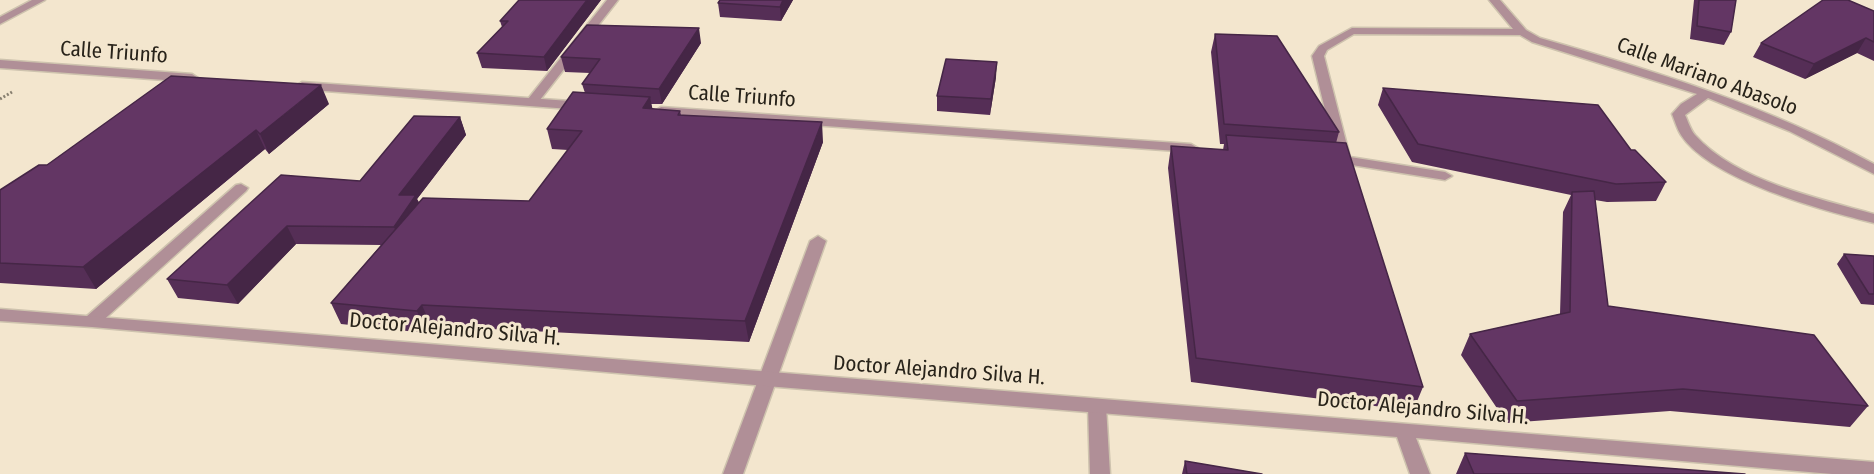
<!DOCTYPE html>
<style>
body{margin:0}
canvas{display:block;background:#f3e6ce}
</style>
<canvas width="1874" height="474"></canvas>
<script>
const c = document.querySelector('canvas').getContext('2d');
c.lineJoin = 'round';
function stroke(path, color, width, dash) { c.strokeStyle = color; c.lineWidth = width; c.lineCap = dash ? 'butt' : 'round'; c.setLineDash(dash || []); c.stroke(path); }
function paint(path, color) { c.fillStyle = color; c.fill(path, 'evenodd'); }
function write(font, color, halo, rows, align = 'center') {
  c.font = font + ' "Fira Sans Condensed",sans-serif'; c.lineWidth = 6; c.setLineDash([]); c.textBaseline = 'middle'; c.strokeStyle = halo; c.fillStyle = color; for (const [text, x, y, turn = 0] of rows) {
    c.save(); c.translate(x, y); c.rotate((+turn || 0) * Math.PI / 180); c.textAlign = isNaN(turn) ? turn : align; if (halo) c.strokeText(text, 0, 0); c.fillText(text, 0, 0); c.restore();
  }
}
const service = new Path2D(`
 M607,0H618L536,105H528L526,102L528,99Z
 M241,184L248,188L246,191L98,325H86L84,321L86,317L236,185Z
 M818,236L826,241L743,474H723L810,241Z
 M1097,399L1103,401L1106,406L1110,474H1090L1088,406L1091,401Z`);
const minor = new Path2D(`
 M32,0H45L0,24V17Z
 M1489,0H1500L1526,30L1540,38C1655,71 1768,106 1874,164V174L1789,131L1708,98L1685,115C1688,121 1690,129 1695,135C1736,181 1817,198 1874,214V223C1824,211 1710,180 1681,135C1677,129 1675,121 1672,114L1681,104L1697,94L1532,42L1520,35L1354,34L1327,50L1324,56L1350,157L1445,172L1452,176L1445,180L1327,161L1325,158L1327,155H1336L1312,56L1319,46L1352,28L1513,29Z
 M0,60L192,74L198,78L192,82L0,68Z
 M302,82L584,102L590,106L584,110L298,89L296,86Z
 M661,107L1191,144L1198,148L1191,152L657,114L655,111Z
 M0,309L1874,462V474H1832L1416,438L1430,474H1410L1397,437L766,386L92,327L0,321Z`);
stroke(service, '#cec3ae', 3);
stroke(minor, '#cec3ae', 3);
stroke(new Path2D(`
 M0,99L12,92`), '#877f6f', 3, [2, 2]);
paint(service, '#b08f97');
paint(minor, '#b08f97');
paint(new Path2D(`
 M601,0L547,71L482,68L477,53L502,27L500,21Z
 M720,0H793L781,21L720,17L718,3Z
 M1694,0H1736L1731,32L1724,45L1690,39Z
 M1874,11V61L1857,53L1805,79L1753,57L1761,43Z
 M1215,34L1339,132L1336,143L1423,387L1413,411L1191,382L1168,168L1171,146L1223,150L1224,144H1220L1211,52Z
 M701,43L662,104H651L652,109L680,111L681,115L823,142L749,342L431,326L426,333L341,324L331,303L381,245L296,244L238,304L178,298L167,279L360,181L460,117L466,135L417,199L419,202L529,201L568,150L552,149L547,129L585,93L582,84L590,73L565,72L561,57Z
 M996,77L990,115L937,111V96Z
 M1383,88L1631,150L1666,182L1656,201L1607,202L1595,200L1608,306L1868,406L1850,427L1670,411L1507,423L1461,355L1470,334L1560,314L1563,212L1571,195L1412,162L1378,105Z
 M329,104L269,154L265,149L96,289L0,283V190Z
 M1844,254L1874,256V305L1861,304L1837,264Z
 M1465,453L1745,474H1456Z
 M1185,461L1262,474H1182Z`), '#552e56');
paint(new Path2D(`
 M587,0H601L547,71L544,57Z
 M783,0H793L781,21L780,7Z
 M699,28L701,43L662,104L659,89Z
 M1866,38L1857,53L1805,79L1814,64Z
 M997,62L996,77L990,115L991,99Z
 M321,85L329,104L269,154L260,134Z
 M650,97L654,116L643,108Z
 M460,117L466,135L417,199L423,214L402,246L394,227L399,195Z
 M822,122L823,142L749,342L745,321Z
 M256,130L265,149L96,289L83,267Z
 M287,226L296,244L238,304L227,285Z
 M422,305L431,326L426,333L417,311Z`), '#452646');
const building = new Path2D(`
 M519,0H587L544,57L477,53L508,21H500Z
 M720,0H783L780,7L718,3Z
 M1699,0H1736L1731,32L1697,26Z
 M1823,0H1848L1874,11V42L1866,38L1814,64L1761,43Z
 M587,25L699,28L659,89L582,84L600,59L561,57Z
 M1215,34L1277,36L1339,132L1224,124Z
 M946,59L997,62L991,99L937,96Z
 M171,76L321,85L260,134L256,130L83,267L0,263V190L39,165H47Z
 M1383,88L1598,105L1631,150H1635L1666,182L1616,184L1418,144Z
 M573,92L650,97L643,108L680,111L678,115L822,122L745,321L422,305L417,311L331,303L423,198L529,201L582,131L547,129Z
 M414,116L460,117L399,195H416L394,227L287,226L227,285L167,279L281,175L360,181Z
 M1226,135L1346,143L1423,387L1196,358L1171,146L1228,150Z
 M1594,191L1608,306L1814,335L1868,406L1683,389L1517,401L1470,334L1570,312L1572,192Z
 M1844,254L1874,256V294H1869Z
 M1465,453L1745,474H1474Z
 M1185,461L1262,474H1187Z`);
paint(building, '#633664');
stroke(building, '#452646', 1.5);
write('21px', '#28231a', '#f3e6ce', [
 ["Calle Triunfo",114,53,4],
 ["Calle Mariano Abasolo",1707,77,20],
 ["Calle Triunfo",742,97,4],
 ["Doctor Alejandro Silva H.",455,330,5],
 ["Doctor Alejandro Silva H.",939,371,4],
 ["Doctor Alejandro Silva H.",1423,409,5]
]);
</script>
